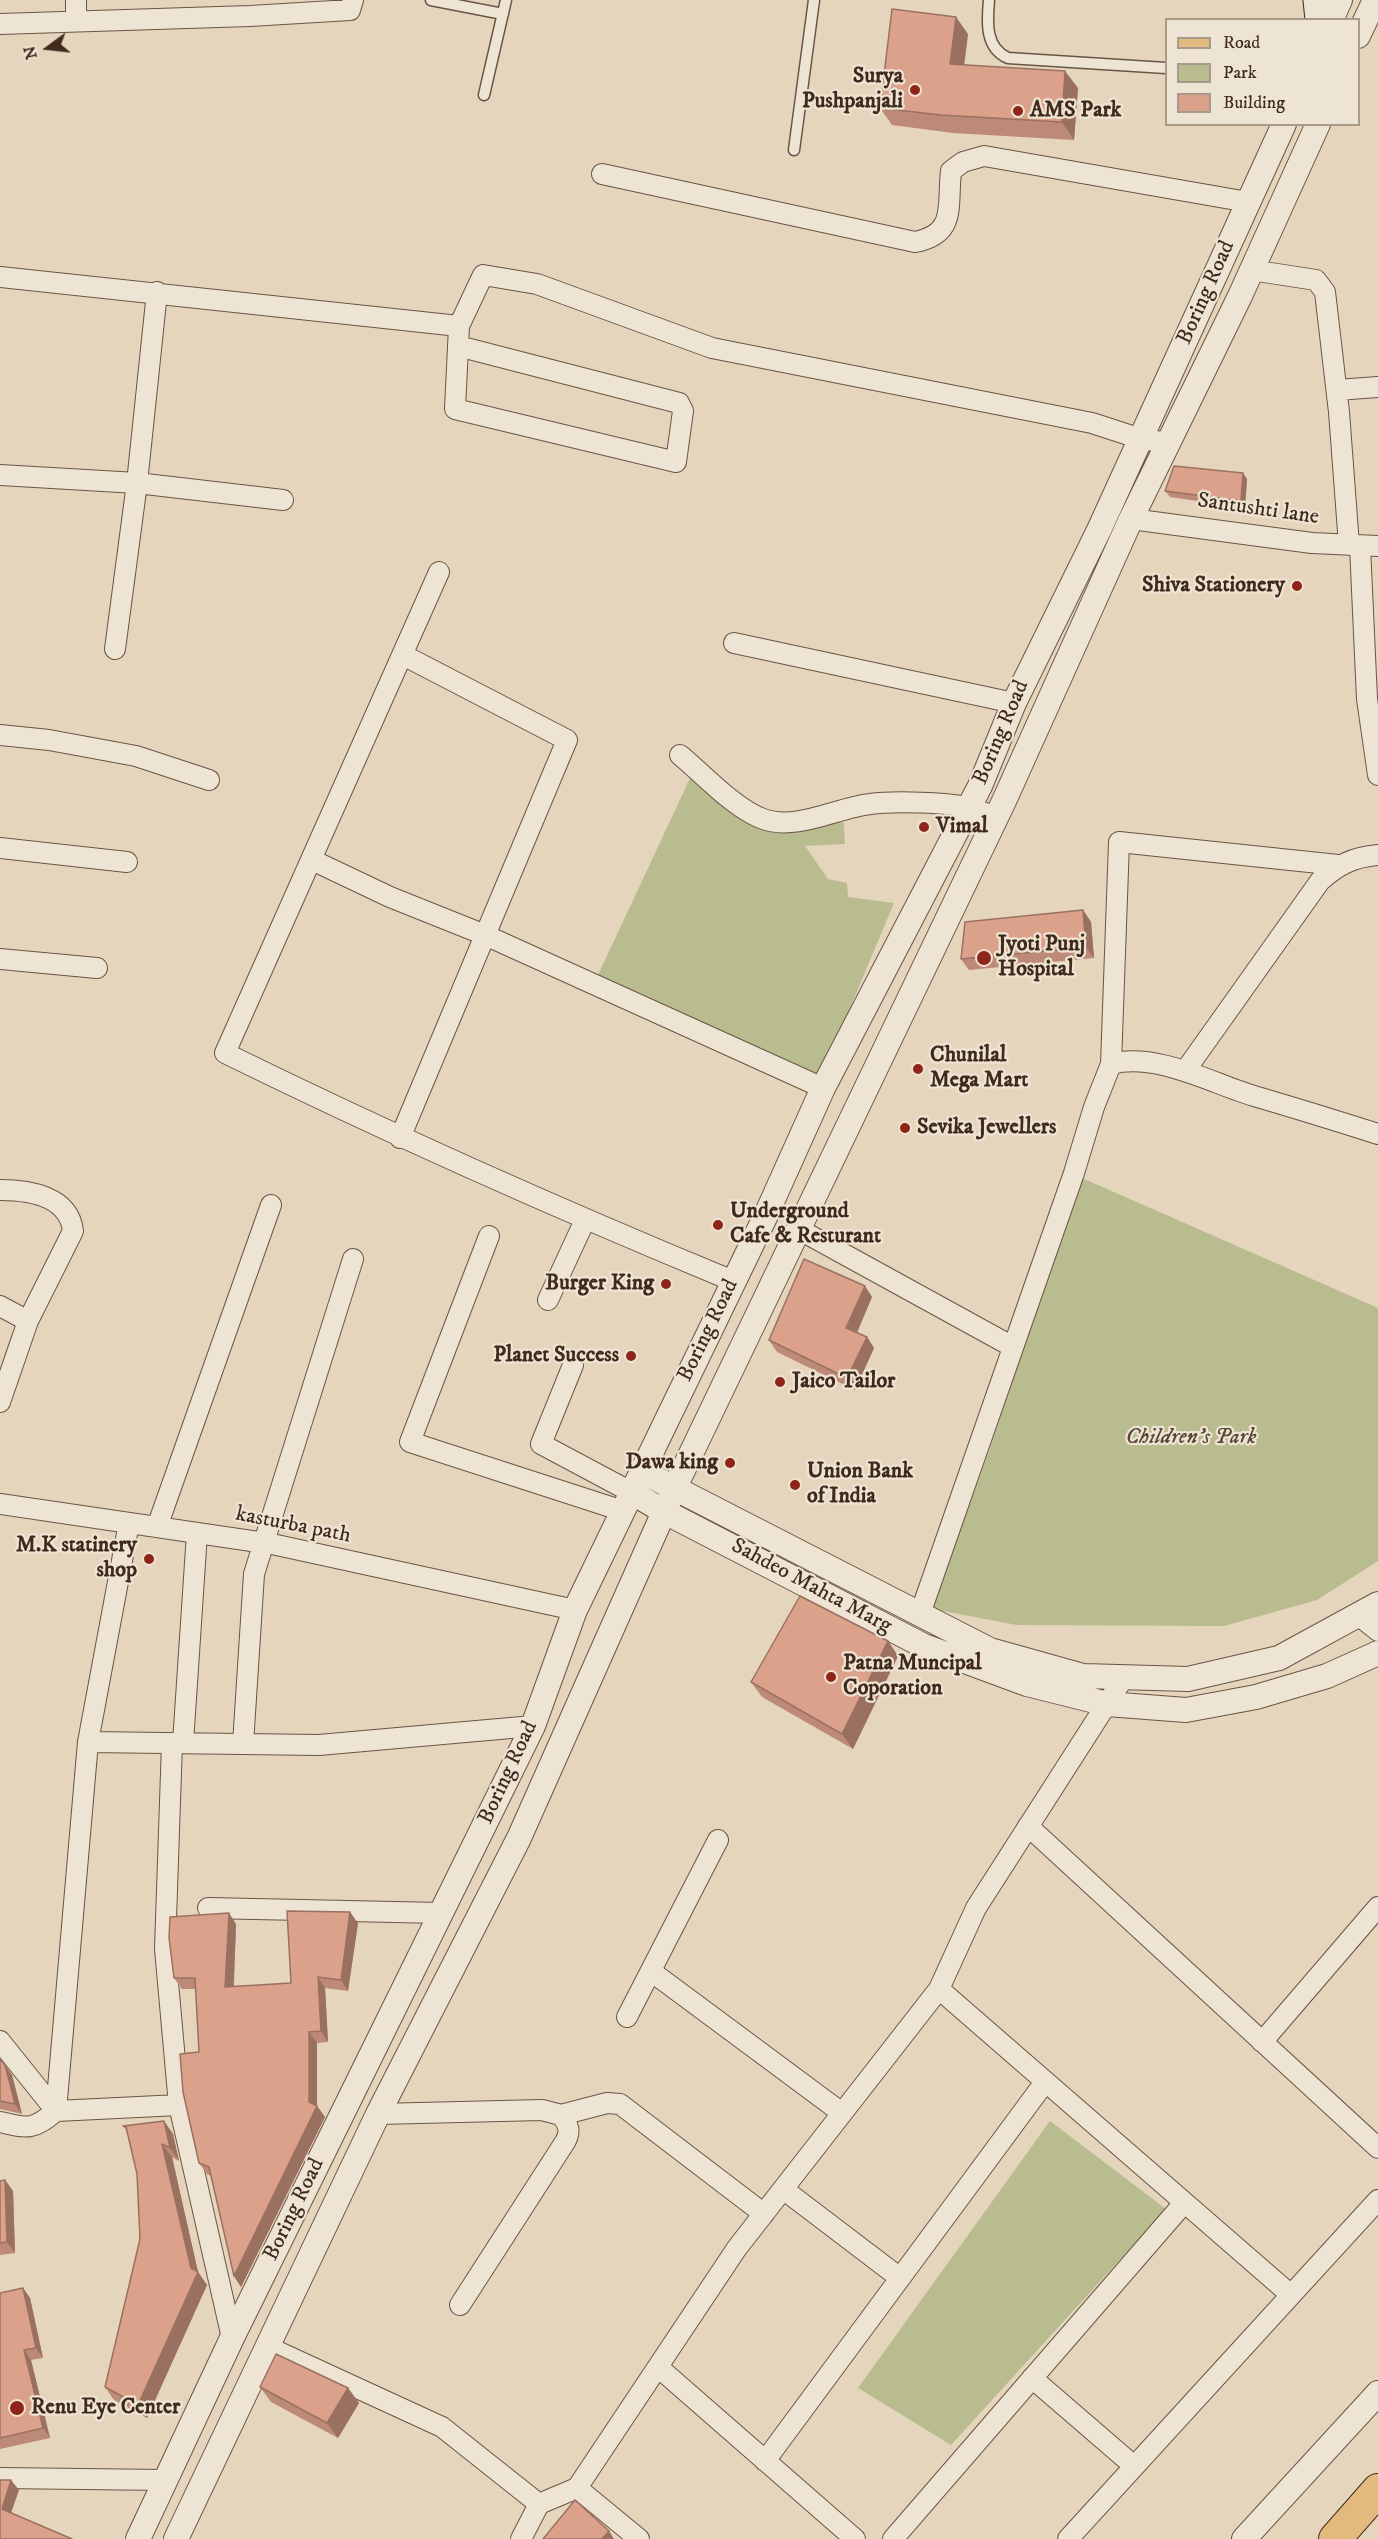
<!DOCTYPE html>
<style>
body{margin:0}
#map{position:relative;width:1378px;height:2539px;overflow:hidden;background:#e5d5bc;font-family:"IM FELL DW Pica",serif}
canvas{display:block}
.legend{position:absolute;left:1165px;top:18px;width:195px;height:108px;box-sizing:border-box;background:#eee4d3;border:2px solid #a89a8a;margin:0;padding:8px 10px;list-style:none;font-size:18px;color:#402a1d}
.legend li{display:flex;align-items:center;gap:12px;height:30px}
.legend b{width:30px;border:2px solid #a89a8a}
.north{position:absolute;left:18px;top:18px;width:60px;height:60px;-webkit-text-stroke:4px #eee4d3;paint-order:stroke;rotate:255deg;font-size:16px;font-weight:700;line-height:24px;text-align:center;color:#402a1d}
.north::after{content:'';display:block;margin:auto;width:21px;height:27px;background:#402a1d;clip-path:polygon(50% 0,100% 100%,50% 72%,0 100%)}
</style>
<div id="map">
<canvas width="1378" height="2539"></canvas>
<ul class="legend">
<li><b style="height:8px;background:#e2ba7e"></b>Road</li>
<li><b style="height:16px;background:#b8bc8e"></b>Park</li>
<li><b style="height:16px;background:#dca18a"></b>Building</li>
</ul>
<div class="north">N</div>
</div>
<script>
const c = document.querySelector('canvas').getContext('2d');
c.lineJoin = 'round';
function paint(path, color) { c.fillStyle = color; c.fill(path, 'evenodd'); }
function stroke(path, color, width, dash) { c.strokeStyle = color; c.lineWidth = width; c.lineCap = dash ? 'butt' : 'round'; c.setLineDash(dash || []); c.stroke(path); }
function write(font, color, halo, rows, align = 'center') {
  c.font = font + ' "IM FELL DW Pica",serif'; c.lineWidth = 4.5; c.setLineDash([]); c.textBaseline = 'middle'; c.strokeStyle = halo; c.fillStyle = color; for (const [text, x, y, turn = 0] of rows) {
    c.save(); c.translate(x, y); c.rotate((+turn || 0) * Math.PI / 180); c.textAlign = isNaN(turn) ? turn : align; if (halo) c.strokeText(text, 0, 0); c.fillText(text, 0, 0); c.restore();
  }
}
paint(new Path2D(`
 M693,772L740,813L777,832L843,816L845,844L805,846L828,879L847,883L848,897L894,903L819,1082L598,975Z
 M1082,1178L1378,1308V1561L1317,1600L1224,1626L1017,1625L932,1609L988,1454Z
 M1050,2121L1166,2209L951,2445L858,2388Z`), '#b8bc8e');
const service = new Path2D(`
 M431,0L503,14
 M989,0C987,22 985,48 1008,58L1166,68
 M484,95L506,0
 M794,150L814,0`);
const minor = new Path2D(`
 M76,0V21
 M0,24L250,16L350,10L353,0
 M602,174L915,242C957,234 947,206 951,171L963,162L984,156L1248,202
 M1251,270L1316,280L1325,292L1339,412L1349,545
 M0,277L459,326L483,275L537,284L712,348L1092,423L1141,439L1169,443
 M458,346L679,403L683,411L676,462L455,409L459,326
 M1337,390L1378,387
 M0,475L137,483L283,500
 M1131,519L1312,543L1378,546
 M1360,546L1367,699L1378,775
 M439,572L225,1053C392,1135 561,1210 733,1281
 M734,643L1014,703
 M115,649L137,483L157,292
 M0,735L49,740L136,756L209,780
 M680,755C703,774 735,809 763,819C797,831 836,808 870,804C891,801 950,802 970,808C979,810 988,814 996,818
 M0,848L127,862
 M312,860L390,897L485,935L823,1088
 M0,959L97,968
 M1111,1064L1119,842L1338,865
 M1185,1071L1320,881C1338,865 1353,857 1378,855
 M400,1138L567,740L403,655
 M0,1190C29,1190 69,1196 73,1231L28,1321L0,1402
 M800,1230L1013,1347
 M489,1236L410,1442L623,1511
 M548,1300L585,1220
 M0,1306L28,1321
 M573,1365L541,1444L631,1492
 M0,1504L272,1544L575,1610
 M157,1527L271,1205
 M920,1614L1074,1173L1094,1107L1111,1064C1156,1052 1211,1083 1254,1096C1295,1108 1337,1121 1378,1134
 M1358,1615L1378,1631
 M88,1742L319,1745L533,1726
 M172,1743L165,1949L179,2105
 M183,1743L197,1533
 M243,1744L254,1574L353,1259
 M1028,1826L1378,2148
 M208,1908L441,1913
 M652,1972L842,2113
 M939,1989L1291,2295
 M627,2017L718,1840
 M0,2041L56,2111L179,2105L232,2338
 M1262,2042L1378,1907
 M378,2114L542,2110L561,2115C569,2125 571,2132 565,2142L460,2305
 M561,2115L607,2103L620,2104L764,2214
 M0,2122C29,2129 33,2130 56,2111L88,1742L129,1523
 M783,2189L900,2278
 M268,2347L442,2427L539,2504
 M658,2367L855,2539
 M1032,2378L1134,2466
 M765,2461L1045,2082
 M0,2478L164,2480
 M577,2488L639,2539
 M521,2539L539,2504L577,2488L737,2248L939,1989L976,1908L1124,1677
 M893,2539L1184,2203
 M1068,2539L1378,2200`);
const tertiary = new Path2D(`
 M1331,20L1340,0
 M1358,36L1375,0
 M641,1471L990,1650L1083,1676L1188,1679L1279,1658L1378,1604
 M631,1492L665,1512L924,1646L1027,1684L1107,1704L1186,1710L1256,1697L1327,1676L1378,1653
 M138,2539L232,2338L533,1726L575,1610L766,1215L823,1088L980,786L1014,703L1099,530L1284,124
 M176,2539L378,2114L519,1838L675,1487L1004,801L1131,519L1240,296L1318,124
 M1244,2539L1378,2393`);
const secondary = new Path2D(`
 M1317,0L1319,20`);
const primary = new Path2D(`
 M1335,2539L1378,2490`);
stroke(service, '#695545', 13);
stroke(minor, '#695545', 22);
stroke(tertiary, '#695545', 26);
stroke(secondary, '#402a1d', 29);
stroke(primary, '#402a1d', 34);
stroke(service, '#eee4d3', 10);
stroke(minor, '#eee4d3', 20);
stroke(tertiary, '#eee4d3', 24);
stroke(secondary, '#eee4d3', 27);
stroke(primary, '#e2ba7e', 32);
paint(new Path2D(`
 M968,34L964,65L1078,88L1074,140L953,133L892,125L880,108Z
 M1247,479L1245,508L1170,497L1165,491Z
 M1083,910L1091,922L1094,958L969,970L961,959Z
 M872,1297L857,1333L867,1337L874,1348L855,1390L777,1352L769,1340Z
 M888,1641L898,1656L853,1749L762,1697L751,1682Z
 M358,1923L348,1991L325,1988L328,2042L317,2043V2106L325,2117L241,2287L234,2276L211,2176L207,2174L199,2163V2052L196,1989H182L174,1978L236,1924L234,1987L291,1983Z
 M0,2059L12,2075L22,2114L0,2109Z
 M164,2121L173,2134L179,2161L172,2157L198,2272L207,2285L147,2418L114,2400L105,2387L140,2239L137,2174L127,2131L123,2126Z
 M5,2180L13,2191L15,2253L0,2255V2181Z
 M23,2288L30,2298L43,2358L31,2360L50,2438L0,2449V2293Z
 M260,2387L348,2388L359,2403L338,2438L271,2402Z`), '#bd8a77');
paint(new Path2D(`
 M956,17L968,34L962,82L950,64Z
 M1065,71L1078,88L1074,140L1062,122Z
 M1243,473L1247,479L1245,508L1241,501Z
 M1083,910L1091,922L1094,958L1086,947Z
 M865,1286L872,1297L854,1339L846,1328Z
 M867,1337L874,1348L855,1390L847,1378Z
 M888,1641L898,1656L853,1749L842,1734Z
 M350,1912L358,1923L348,1991L341,1980Z
 M229,1913L236,1924L233,1998L225,1987Z
 M318,1977L325,1988L328,2042L321,2031Z
 M309,2032L317,2043V2106L325,2117L241,2287L234,2276L309,2102Z
 M5,2065L12,2075L22,2114L15,2104Z
 M164,2121L173,2134L179,2161L170,2148Z
 M162,2144L172,2157L198,2272L207,2285L147,2418L138,2405L191,2268Z
 M5,2180L13,2191L15,2253L7,2242Z
 M23,2288L30,2298L43,2358L36,2348Z
 M24,2350L31,2360L50,2438L43,2428Z
 M348,2388L359,2403L338,2438L327,2423Z
 M11,2480L19,2490L9,2519L2,2509Z
 M609,2531L614,2539H602Z`), '#9a7161');
const building = new Path2D(`
 M892,9L956,17L950,64L1065,71L1062,122L941,115L880,108Z
 M1174,466L1243,473L1241,501L1165,491Z
 M1083,910L1086,947L961,959L965,922Z
 M804,1259L865,1286L846,1328L867,1337L847,1378L769,1340Z
 M800,1596L888,1641L842,1734L751,1682Z
 M287,1911L350,1912L341,1980L318,1977L321,2031L309,2032V2102L317,2106L234,2276L209,2167L199,2163L183,2092L180,2054L199,2052L195,1978H174L169,1938L170,1917L229,1913L225,1987L291,1983Z
 M0,2059L5,2065L15,2104L0,2101Z
 M164,2121L170,2148L162,2144L191,2268L198,2272L138,2405L105,2387L140,2239L137,2174L126,2127L123,2126Z
 M5,2180L7,2242L0,2243V2181Z
 M23,2288L36,2348L24,2350L43,2428L0,2438V2293Z
 M276,2354L348,2388L327,2423L260,2387Z
 M0,2480H11L2,2509L72,2539H0Z
 M575,2500L609,2531L602,2539H543Z`);
paint(building, '#dca18a');
stroke(building, '#9a7161', 1.5);
for (const [x, y, r, color] of [
 [915,90,6,"#8f2418"],
 [1018,111,6,"#8f2418"],
 [1297,586,6,"#8f2418"],
 [924,827,6,"#8f2418"],
 [984,958,8,"#8f2418"],
 [918,1069,6,"#8f2418"],
 [905,1128,6,"#8f2418"],
 [718,1225,6,"#8f2418"],
 [666,1284,6,"#8f2418"],
 [631,1356,6,"#8f2418"],
 [780,1382,6,"#8f2418"],
 [730,1463,6,"#8f2418"],
 [795,1485,6,"#8f2418"],
 [149,1559,6,"#8f2418"],
 [831,1677,6,"#8f2418"],
 [17,2408,8,"#8f2418"]
]) { const dot = new Path2D(); dot.arc(x, y, r, 0, 2 * Math.PI); c.fillStyle = color; c.fill(dot); stroke(dot, '#eee4d3', 2); }
write('bold 22px', '#402a1d', '#eee4d3', [
 ["Surya",903,77,"right"],
 ["Pushpanjali",903,102,"right"],
 ["AMS Park",1030,111],
 ["Shiva Stationery",1285,586,"right"],
 ["Vimal",936,827],
 ["Jyoti Punj",998,945],
 ["Hospital",998,970],
 ["Chunilal",930,1056],
 ["Mega Mart",930,1081],
 ["Sevika Jewellers",917,1128],
 ["Underground",730,1212],
 ["Cafe & Resturant",730,1237],
 ["Burger King",654,1284,"right"],
 ["Planet Success",619,1356,"right"],
 ["Jaico Tailor",792,1382],
 ["Dawa king",718,1463,"right"],
 ["Union Bank",807,1472],
 ["of India",807,1497],
 ["M.K statinery",137,1546,"right"],
 ["shop",137,1571,"right"],
 ["Patna Muncipal",843,1664],
 ["Coporation",843,1689],
 ["Renu Eye Center",31,2408]
], 'left');
write('22px', '#402a1d', '#eee4d3', [
 ["Boring Road",1207,293,-66],
 ["Santushti lane",1258,510,8],
 ["Boring Road",1002,733,-67],
 ["Boring Road",709,1331,-64],
 ["kasturba path",293,1526,11],
 ["Sahdeo Mahta Marg",811,1587,28],
 ["Boring Road",509,1773,-65],
 ["Boring Road",295,2210,-64]
]);
write('italic 22px', '#584734', '#eee4d3', [
 ["Children's Park",1191,1438]
]);
</script>
